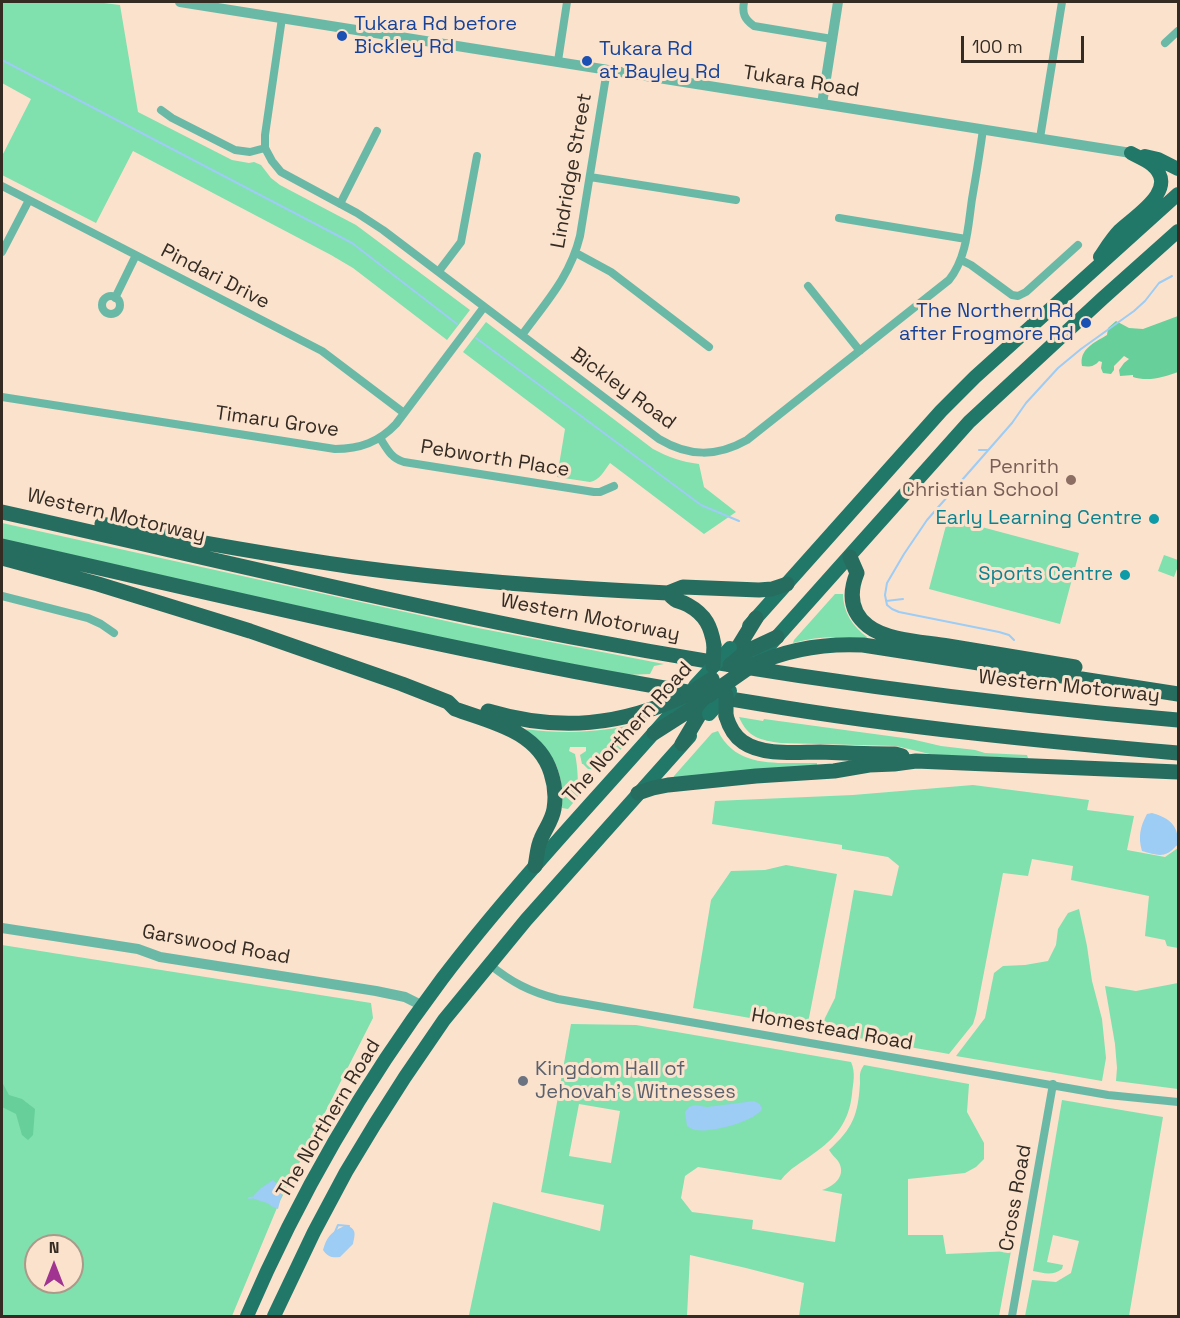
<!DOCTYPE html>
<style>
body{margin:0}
#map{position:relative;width:1180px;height:1318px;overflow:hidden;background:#fbe2cd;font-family:"Space Grotesk",sans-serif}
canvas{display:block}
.frame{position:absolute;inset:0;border:3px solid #342b23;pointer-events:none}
.north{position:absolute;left:24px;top:1234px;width:60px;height:60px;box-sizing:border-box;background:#fbe2cd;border:2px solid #ab9989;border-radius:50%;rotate:0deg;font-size:16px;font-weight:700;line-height:24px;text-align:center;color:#342b23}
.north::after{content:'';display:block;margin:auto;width:21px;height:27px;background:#a13391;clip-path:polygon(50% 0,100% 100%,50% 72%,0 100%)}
.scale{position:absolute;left:961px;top:36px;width:123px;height:27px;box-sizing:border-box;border:3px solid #342b23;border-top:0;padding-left:8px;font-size:18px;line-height:21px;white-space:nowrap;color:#342b23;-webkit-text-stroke:4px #fbe2cd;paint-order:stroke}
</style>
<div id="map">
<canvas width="1180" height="1318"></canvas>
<div class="frame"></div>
<div class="north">N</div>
<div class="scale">100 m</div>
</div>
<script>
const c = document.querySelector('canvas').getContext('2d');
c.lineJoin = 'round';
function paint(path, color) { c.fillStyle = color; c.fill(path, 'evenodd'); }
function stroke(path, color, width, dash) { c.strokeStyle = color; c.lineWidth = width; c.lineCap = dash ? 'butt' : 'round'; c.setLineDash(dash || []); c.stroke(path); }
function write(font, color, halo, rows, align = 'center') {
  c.font = font + ' "Space Grotesk",sans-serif'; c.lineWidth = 6; c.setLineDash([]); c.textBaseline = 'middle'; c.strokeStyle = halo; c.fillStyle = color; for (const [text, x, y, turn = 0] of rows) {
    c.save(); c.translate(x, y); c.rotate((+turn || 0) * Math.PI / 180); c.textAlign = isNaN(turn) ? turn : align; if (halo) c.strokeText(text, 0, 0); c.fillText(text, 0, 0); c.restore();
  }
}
paint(new Path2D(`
 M2,2H96L120,5L138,112L232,160L249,163L254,162L261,165L271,178L280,185L356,225L470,310L447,340L353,268L331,255L133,151L96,223L2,175V156L31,99L2,83Z
 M486,322L653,449C668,457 682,462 699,464L704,487L736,512L704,534L610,463C604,471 600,480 590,482L557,477L565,429L463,352Z
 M948,518L1079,553L1060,624L929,589Z
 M2,523L478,628L664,664L654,666L650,674L626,675L476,646L2,540Z
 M1164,555L1178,560V566L1174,577L1158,571Z
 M835,594H843C843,612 853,627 867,637L866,640C842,636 818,636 793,643L794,640Z
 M739,717L763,721L764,719L911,739L941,746L975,750L985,753L1027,755L1028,758L934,755L896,746L781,743C760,740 748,738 739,717Z
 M642,722L633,736L602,770L588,769L583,764H582L580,755L586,751V747H570L569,751L575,754C578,768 578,782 578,797L568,809L562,808C563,789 561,768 549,753C542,744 532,737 524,729C564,734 603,733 642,722Z
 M718,731C737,770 781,762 817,763V765L674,778V776L712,733Z
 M973,785L1089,800L1087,810L1134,816L1127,850L1165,857L1178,848V948L1167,946L1165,940L1145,936L1149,896L1071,880L1073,866L1032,859L1028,876L1003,873L976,1014L973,1024L949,1054L819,1031L821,1026L835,998L854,890L892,896L899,866L888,857L842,849V845L712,824L715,801L853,795Z
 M786,865L837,874L807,1028L693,1008L711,900L731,871L765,870Z
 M1079,909L1087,946L1092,981L1102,1019L1106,1058L1102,1081L956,1056L985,1018L994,973L1003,966L1025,965L1048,961L1056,945L1058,929L1068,913Z
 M2,945L371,1003L373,1018L279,1203L232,1316H2ZM36,1246H72V1282H36Z
 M1178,983V1089L1116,1081L1117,1068L1115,1044L1105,986L1136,991Z
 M571,1024L636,1025L851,1062C856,1073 853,1083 852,1094C849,1122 836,1138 813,1154C801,1163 790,1168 781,1180L698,1167L685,1176L681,1198L692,1212L753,1220L752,1229L835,1242L842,1194L822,1190C835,1186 847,1175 838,1161C835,1157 832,1155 829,1150C853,1128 858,1115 860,1083C860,1075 859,1072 864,1065L969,1084L967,1112L984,1143V1159L976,1167L965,1173L908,1179V1235H943L946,1254L1011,1251L999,1316H799L804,1283L746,1268L690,1255L687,1316H474L469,1315L493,1202L600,1231L604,1205L541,1192ZM579,1104L620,1111L611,1163L569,1156Z
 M1062,1100L1163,1117L1129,1316H1025L1032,1280L1056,1282L1071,1273L1079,1241L1053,1235L1047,1262L1063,1265L1062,1269C1053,1276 1043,1273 1033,1271Z`), '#80e0ae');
paint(new Path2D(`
 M1178,316V372C1165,377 1148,382 1133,377V375L1120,376L1119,370L1124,363L1129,359L1124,356L1114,366V370L1111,374L1103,373L1101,368L1102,362L1099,361C1094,367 1089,367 1082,366C1079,349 1094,343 1107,335L1108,328L1116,321L1129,328L1143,329Z
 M2,1082L9,1095L22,1099L35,1109L33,1135L28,1140L22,1135L16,1114L2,1107Z`), '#66cf9a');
paint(new Path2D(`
 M1152,813C1170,818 1179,826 1178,845L1176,846C1165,859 1157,855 1142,851C1138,837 1140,827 1147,814Z
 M754,1101L760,1104L762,1109C754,1122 711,1133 695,1130C692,1129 690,1128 687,1126L685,1112L689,1107L695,1105L707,1107Z
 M273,1180L283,1189L278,1209L273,1207L267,1203L254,1199V1195L261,1188Z
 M346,1225C357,1229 355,1234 353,1244L340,1257C332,1258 328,1257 323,1250C328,1234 332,1232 346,1225Z`), '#9dccf4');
stroke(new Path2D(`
 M2,60L352,243L457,324
 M476,338L701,505L739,521
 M979,450H988
 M886,601L903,599
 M1014,640L1009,635L999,632L899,612L892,609L887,605L885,595L887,583L904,554L927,520L1012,423L1026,403L1058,368L1081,349L1134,311L1145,301L1159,283L1172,276
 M249,1198L257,1197
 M335,1232L338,1225L349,1226`), '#9dccf4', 2);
stroke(new Path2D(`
 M744,2C742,13 744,19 754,26L832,39
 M282,18L265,135V148L272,161L281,172L357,213L383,230L659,439C689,457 717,457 747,440L949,280C967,258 968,226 972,199C976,176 980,152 983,129
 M1165,43L1178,31
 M558,61L567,2
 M161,110L172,118L235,150L250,152L265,148
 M1040,138L1062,2
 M590,177L736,200
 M2,186L322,351L404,413
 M340,204L377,131
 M839,218L966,239
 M2,252L29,200
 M576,253L611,272L709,347
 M961,260L971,265L1012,295L1018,296L1026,292L1078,245
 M439,271L461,242L477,156
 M808,286L860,351
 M102 305a9 9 0 1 1 18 0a9 9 0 1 1-18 0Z
 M115,298L136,255
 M522,335C546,302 570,277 580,236L607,70
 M2,397L335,449C360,449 379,442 396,424L484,307
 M380,438C387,449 391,458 404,462L594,492H600L614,486
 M2,596L88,618L101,624L114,633
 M489,964C511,982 530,992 558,999L1108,1095L1178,1102
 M1012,1316L1053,1084`), '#6ab9a7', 8);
stroke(new Path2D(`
 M180,2L1131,153
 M822,104L838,2
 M2,928L138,949L160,957L376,991L405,997L423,1006`), '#6ab9a7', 10);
stroke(new Path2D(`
 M1145,156L1158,159L1178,169
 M1100,257C1106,248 1112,238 1120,230C1136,215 1180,189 1152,165C1146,160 1138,157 1131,153
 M749,626L941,411L975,377L1178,194
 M751,666L969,422L1103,298L1178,231
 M247,1316C298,1197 364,1083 442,979C518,879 606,789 688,694
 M274,1316L314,1232L346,1172L375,1124L405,1077L444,1020L526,920L690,736`), '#227868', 14);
stroke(new Path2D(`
 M2,512C191,554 380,600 571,637C772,675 975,703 1178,720
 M102,524C186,540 270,555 354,567C459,581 563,588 668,593L683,587L759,590L772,589L787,584
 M2,546C162,582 322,620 483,653C575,673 668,689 761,704C899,727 1039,741 1178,753
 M850,557L857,573C849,593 850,612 868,626C887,641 925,642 948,646C990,653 1032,660 1075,667
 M2,558L98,584L250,631L402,684L448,702L455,709C491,722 538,731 551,773C555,785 556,797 554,809C552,821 545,829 541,839C537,847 537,858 535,866
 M668,593C678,604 677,599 688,605C706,615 711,627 714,645
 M737,649L756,618
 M747,651L777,637
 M751,666C787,649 823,643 863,645L1178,694
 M488,711C559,732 622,726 688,694
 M726,716C729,726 734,736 743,742C763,756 797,752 820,752C845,753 870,754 895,754L902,756
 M654,733L690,710L708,696
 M682,744L701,712L708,699
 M638,793L653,788L668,785L756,776L834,771L869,765L894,764L916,761L1178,772`), '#276d5f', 15);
stroke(new Path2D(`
 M695,686L730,648
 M709,714L730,691`), '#227868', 14);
stroke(new Path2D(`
 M730,665L747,651
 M713,666L714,645
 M688,694L712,679
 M726,695V716
 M708,696L751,666`), '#276d5f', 15);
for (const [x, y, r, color] of [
 [342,36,6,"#1a4fb4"],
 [587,61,6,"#1a4fb4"],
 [1086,323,6,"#1a4fb4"],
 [1071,480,6,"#8d6e63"],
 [1154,519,6,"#0f9aa8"],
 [1125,575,6,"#0f9aa8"],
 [523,1081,6,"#6b7280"]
]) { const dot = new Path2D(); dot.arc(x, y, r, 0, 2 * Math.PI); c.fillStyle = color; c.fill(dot); stroke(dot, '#fbe2cd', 2); }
write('20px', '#164399', '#fbe2cd', [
 ["Tukara Rd before",354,25],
 ["Bickley Rd",354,48],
 ["Tukara Rd",599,50],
 ["at Bayley Rd",599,73],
 ["The Northern Rd",1074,312,"right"],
 ["after Frogmore Rd",1074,335,"right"]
], 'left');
write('20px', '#342b23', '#fbe2cd', [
 ["Tukara Road",801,82,9],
 ["Lindridge Street",572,171,-80],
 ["Pindari Drive",215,277,27],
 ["Bickley Road",623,389,36],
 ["Timaru Grove",277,422,8],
 ["Pebworth Place",495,459,9],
 ["Western Motorway",116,516,13],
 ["Western Motorway",590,618,11],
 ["Western Motorway",1069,687,6],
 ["The Northern Road",628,733,-48],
 ["Garswood Road",216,945,10],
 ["Homestead Road",832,1030,10],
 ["The Northern Road",329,1119,-59],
 ["Cross Road",1016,1198,-80]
]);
write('20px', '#785e54', '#fbe2cd', [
 ["Penrith",1059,468],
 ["Christian School",1059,491]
], 'right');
write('20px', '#0d838f', '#fbe2cd', [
 ["Early Learning Centre",1142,519],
 ["Sports Centre",1113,575]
], 'right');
write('20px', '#5b616d', '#fbe2cd', [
 ["Kingdom Hall of",535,1070],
 ["Jehovah's Witnesses",535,1093]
], 'left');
</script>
